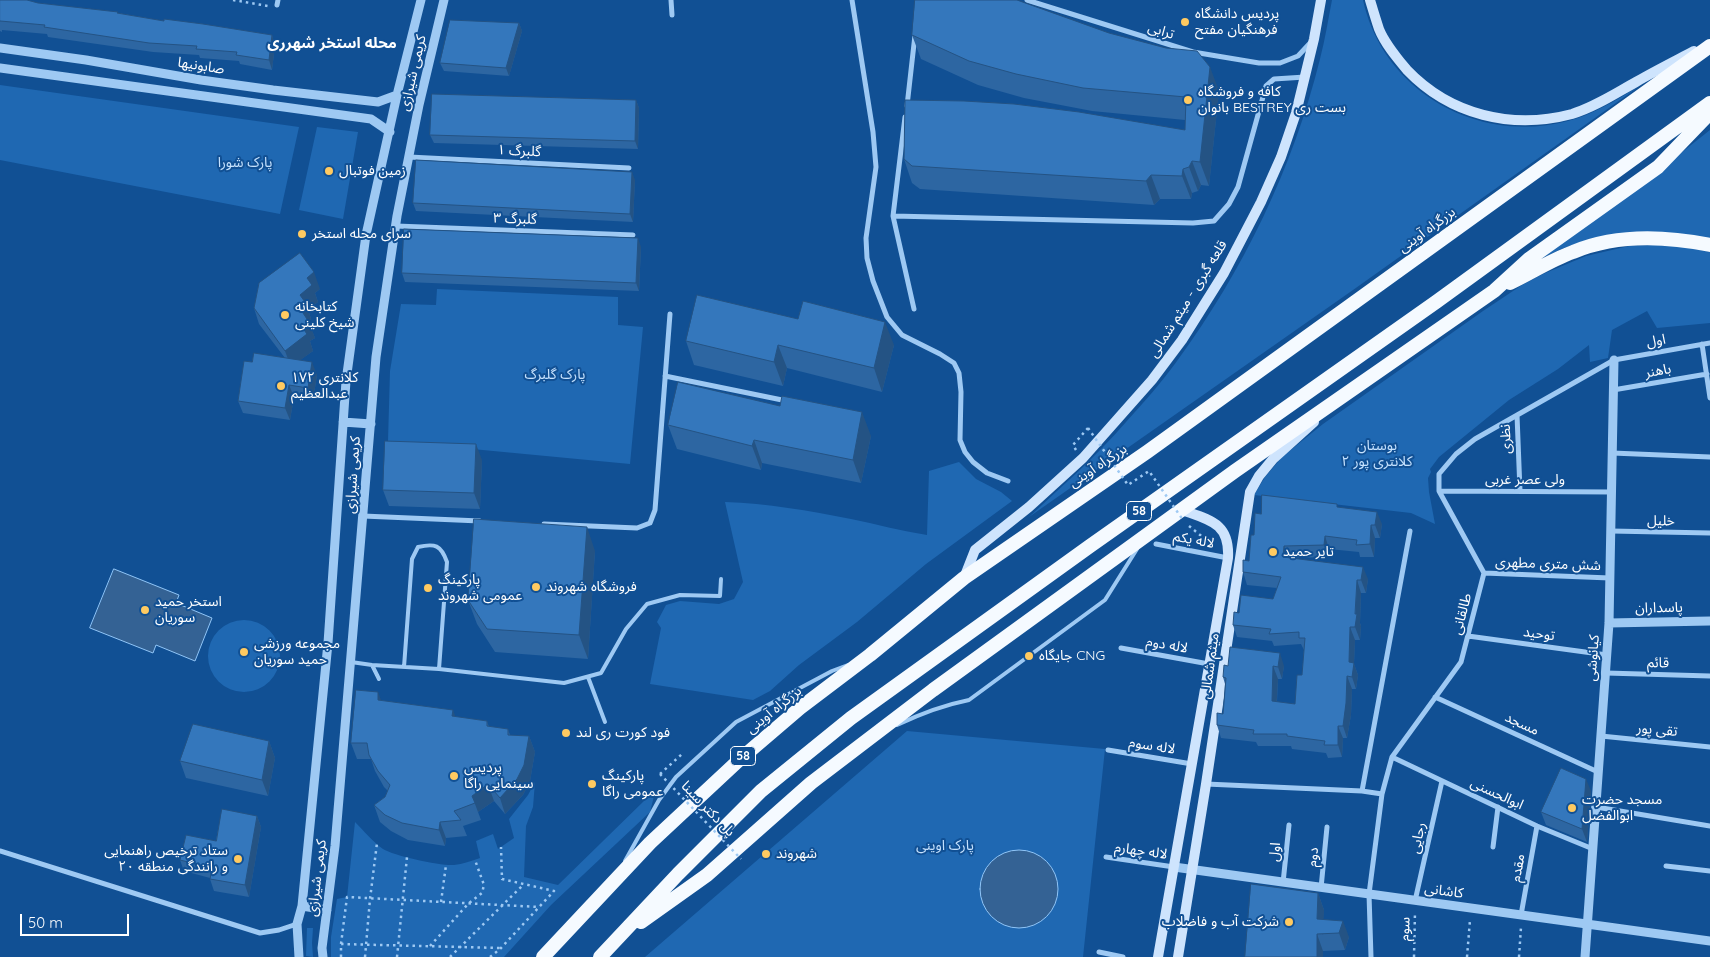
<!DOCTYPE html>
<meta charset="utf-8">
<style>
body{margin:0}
#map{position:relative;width:1710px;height:957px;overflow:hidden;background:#115094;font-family:Quicksand,sans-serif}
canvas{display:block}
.scale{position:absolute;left:20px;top:914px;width:109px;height:22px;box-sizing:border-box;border:2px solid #fff;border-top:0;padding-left:6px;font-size:15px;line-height:18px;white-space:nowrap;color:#fff;-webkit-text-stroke:4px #115094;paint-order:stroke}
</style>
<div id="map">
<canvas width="1710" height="957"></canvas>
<div class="scale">50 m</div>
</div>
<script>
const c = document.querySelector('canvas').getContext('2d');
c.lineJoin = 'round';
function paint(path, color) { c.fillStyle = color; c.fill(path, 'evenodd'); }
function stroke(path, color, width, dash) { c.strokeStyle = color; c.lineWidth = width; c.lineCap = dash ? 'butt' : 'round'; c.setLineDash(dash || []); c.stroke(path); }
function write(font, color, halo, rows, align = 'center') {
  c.font = font + ' Quicksand,"Noto Sans Arabic",sans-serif'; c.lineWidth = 4; c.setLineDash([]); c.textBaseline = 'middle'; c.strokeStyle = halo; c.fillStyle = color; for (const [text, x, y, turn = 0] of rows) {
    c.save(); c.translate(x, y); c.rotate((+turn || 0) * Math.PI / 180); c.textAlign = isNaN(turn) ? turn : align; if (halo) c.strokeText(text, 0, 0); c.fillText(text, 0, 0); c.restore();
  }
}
paint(new Path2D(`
 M1332,0H1363C1383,92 1479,145 1568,121C1593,115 1615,100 1637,88L1353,290L1029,517C1062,486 1097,456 1126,422C1144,402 1162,382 1177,361C1243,271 1293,168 1320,59C1325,40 1328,20 1332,0Z
 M0,85L299,127L280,214L0,160Z
 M317,127L358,132L343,219L299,210Z
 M1710,130V238L1584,241L1561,249L1534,262L1648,179Z
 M1656,245L1678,246L1710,252V323L1657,328L1647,311L1612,330L1608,358L1590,362L1589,345L1558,369L1509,400L1439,457L1430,469L1431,472L1428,478L1429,492L1435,524L1411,513L1254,495L1265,477L1282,457L1323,424L1483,311L1522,285L1543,274L1586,256L1629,246Z
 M437,289L618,297V325L643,327L630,464L388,441L390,371L401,304L436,305Z
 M959,462L976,479L1001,492L1012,501L926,564L857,622L799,665L770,691L753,700L650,684L661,628L657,622L666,605L680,601L719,604L734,599L743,582L725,502C767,503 809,511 851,519C876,524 901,531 927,535L929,471Z
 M208 656a36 36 0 1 1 72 0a36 36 0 1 1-72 0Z
 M907,731L1105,749L1083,957H645Z
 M535,782L533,807L526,826L524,877L558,885L646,799L654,796L650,812L551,905L504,957H331V937L337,899L347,897L355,822C364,831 373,842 383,849C394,856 441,866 454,865C463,864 471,861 480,858L476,841L493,834L498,849L514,838L509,819L528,795Z
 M307,928H313L312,943L313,957L306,956Z`), '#1f68b2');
const water = new Path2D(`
 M114,569L179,595L176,603L212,618L195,661L156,645L153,653L90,628Z
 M980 889a39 39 0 1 1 78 0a39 39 0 1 1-78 0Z`);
paint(water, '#346294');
stroke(water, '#90c5f7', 1);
stroke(new Path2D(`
 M233,0L268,6
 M1076,450L1073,445L1088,428
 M1189,526L1210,543
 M660,774L682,754
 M441,902L446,865
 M341,944L500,948
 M430,946L468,904L482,893L484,885L475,860
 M341,957V944L347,897L539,907
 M365,957L370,899L377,843
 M397,957L407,857
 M450,957L524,884
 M490,957L500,949L554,891L502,879L501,847
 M1414,957L1415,912
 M1467,957L1470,920
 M1519,957L1521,927`), '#9ec9f3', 2.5, [2.5, 4]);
stroke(new Path2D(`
 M351,662L372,665L439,669L564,683L601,673L626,629L647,604L680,595L720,596L721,579
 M372,665L379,679
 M404,667L412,559L418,547C435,543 441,545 447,562L439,669
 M588,677L605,722
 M897,725C920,714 944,705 969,700L1105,600L1137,549
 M625,861L659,800L676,777L736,722L832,671L848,665`), '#9ec9f3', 4);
stroke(new Path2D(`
 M671,0L672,15
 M852,0L873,132L876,167L866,238L867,258L873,281L887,317L902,335L940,354L954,363L959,373L961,392L960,440L965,452L973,462L987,473L1008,481
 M1027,0L1193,52L1259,63H1280L1298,56L1312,41
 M277,5L278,0
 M907,106L915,35
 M905,117L893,216L914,309
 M409,157L629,168
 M893,216L1193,223L1214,221L1229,204L1238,187L1266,86L1274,79L1305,77
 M396,226L633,235
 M1702,344L1710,398
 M665,376L787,401
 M1613,390L1707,374
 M1517,415L1520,491
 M1612,453L1710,457
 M1439,491L1612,492
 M363,516L480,521
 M544,524L637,528L650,523L655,510L670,314
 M1611,531L1710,533
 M1156,544L1228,558
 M1484,573L1610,578
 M1468,636L1607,655
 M1121,648L1209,664
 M1606,673L1710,676
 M1435,697L1598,772
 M1601,736L1710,747
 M1108,750L1192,764
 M1392,757L1537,826L1593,849
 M1206,784L1362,791L1382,794
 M1362,791L1410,531
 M1596,807L1710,826
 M1493,847L1498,807
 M0,851L260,933L279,930L297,924
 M1106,857L1174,867
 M1666,866L1710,871
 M1283,883L1289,825
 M1321,888L1327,827
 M1415,901L1442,781
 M1521,915L1537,826
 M1099,952L1123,957
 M1371,957L1369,894L1382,794L1392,757L1461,662L1484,573L1439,491V474L1456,454L1475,439L1614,360L1710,343`), '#9ec9f3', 5);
stroke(new Path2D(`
 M0,48L86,60L201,80L273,90L378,102L397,95
 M0,68L371,119L390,132
 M343,422L371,424
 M1609,623L1710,621
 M1174,867L1710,941
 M302,906L327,910
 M299,957L297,924L302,906L328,643L346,381L366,235L397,95L421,0
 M323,957L322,948L335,846L376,357L397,216L419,105L444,0
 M1585,957L1609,623L1614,360`), '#9ec9f3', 9);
stroke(new Path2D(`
 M1370,0C1373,10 1376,20 1379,29C1385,44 1397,58 1407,70C1450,115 1512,130 1572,114C1595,107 1616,93 1636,82C1655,71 1675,61 1694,51
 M964,578L975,550L1029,507L1083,458L1152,380L1182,340L1224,273L1261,202L1281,157L1296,113L1314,39L1321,0
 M1158,957L1228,558C1230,523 1210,520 1182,510
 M1178,957L1206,784L1250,492L1259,476L1273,459L1314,422`), '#cee4fd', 10);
stroke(new Path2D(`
 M1510,283C1531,273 1551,260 1573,252C1616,234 1665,236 1710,245
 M641,922L707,875L811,783L933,690L1235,471L1494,291L1529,259L1658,167L1710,113
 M543,957L650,843L738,761L800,708L870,655L964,578L1147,452L1710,46
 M600,957L678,874L761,791L851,718L1090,546L1436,302L1710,103`), '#f5faff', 14);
stroke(new Path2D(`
 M1088,428L1128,485L1149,471L1183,520
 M660,774L741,859`), '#9ec9f3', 2.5, [2.5, 4]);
paint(new Path2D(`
 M0,0L38,3L118,13L164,21L272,35L275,45L272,70L240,64L239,61L200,58L199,55L153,52L48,37L47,34L2,30V32L0,31Z
 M519,23L522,31L509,76L444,71L440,63Z
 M912,35L1219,91L1209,186L1201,185L1198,191L1192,193L1191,199H1160L1154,205L920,189L912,183L904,159L1185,130V120L1092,111L1024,98L978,85L921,59Z
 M636,100L639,108L638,149L434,143L430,135Z
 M635,180L633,222L416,211L413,203Z
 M641,247L639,291L405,282L402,273Z
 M320,289L315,293L318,302L308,309L311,319L308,321L315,338L310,341L313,351L300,360L317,375L313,400L294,397L290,420L243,413L238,401L252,362L285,358L259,324L254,308Z
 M686,341L894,345L882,392L787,368L783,386L694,365Z
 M780,406L871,436L861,483L762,463L761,470L677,449L668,425Z
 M482,460L480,509L389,506L383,490Z
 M1338,507L1382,524L1380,538H1375L1374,557H1360L1359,552L1329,549V557L1291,558L1368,579L1366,593H1361L1360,623L1361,626L1360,640H1355L1354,664L1358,675L1356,689H1352L1351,715L1347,738H1343L1342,757L1328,758L1326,753L1292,749L1291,746H1258L1256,742L1221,738L1217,725L1223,714L1225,684L1223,677L1228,666H1284L1282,679H1278L1277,702L1295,704L1302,675L1304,650L1301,644L1274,646L1272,641L1237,637L1233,625L1273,599L1277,588L1247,585L1243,572L1249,561L1254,535L1261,514Z
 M595,551L588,659L495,652L477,624L468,600Z
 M382,701L455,717L487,721L489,727L508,729L510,735L529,736L535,752L530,781L523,795L505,814L494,801L478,812L481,820L463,826L467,836L446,838L445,846L408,840L391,831L380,822L374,805L385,797L388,791L384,787L375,771L371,759H357L351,743Z
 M269,741L275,758L268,796L186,778L180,761Z
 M1591,791L1587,842L1546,825L1541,812Z
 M257,816L261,827L249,897L214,891L210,879V878L184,871L180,860L216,841Z
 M1318,893L1324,910L1323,919L1349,937L1345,950L1323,951V957H1245Z`), '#2d66a2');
paint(new Path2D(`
 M519,23L522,31L509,76L506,68Z
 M272,35L275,45L272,70L269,60Z
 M1210,67L1219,91L1209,186L1200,162Z
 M636,100L639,108L638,149L635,141Z
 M1192,161L1201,185L1198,191L1189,167Z
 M1183,169L1192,193L1191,199L1182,176Z
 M632,172L635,180L633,222L630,214Z
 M1151,175L1160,199L1154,205L1146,181Z
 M638,238L641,247L639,291L636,283Z
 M314,272L320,289L315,293L318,302L308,309L311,319L304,324L299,307L300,295L307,278Z
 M309,322L315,338L310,341L313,351L291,367L285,351L302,327Z
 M885,322L894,345L882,392L874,368Z
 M778,345L787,368L783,386L774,362Z
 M312,362L317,375L313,400L308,388Z
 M289,385L294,397L290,420L285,408Z
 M862,412L871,436L861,483L853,460Z
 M754,440L762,463L761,470L752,446Z
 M476,444L482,460L480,509L474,493Z
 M1377,512L1382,524L1380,538L1375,525Z
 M1371,525L1375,538L1374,557L1370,544Z
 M587,527L595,551L588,659L579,635Z
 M1325,536L1329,549V557L1324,545Z
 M1284,546L1288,558L1283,557Z
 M1363,567L1368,579L1366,593L1361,580Z
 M1357,580L1361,593L1360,623L1361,626L1360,640L1355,627Z
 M1350,627L1355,640L1354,664L1358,675L1356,689L1352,677L1349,662Z
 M1280,653L1284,666L1282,679L1278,667Z
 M1273,666L1278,679L1276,714L1272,701Z
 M1347,676L1352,689L1351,715L1347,738L1343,726Z
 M378,692L384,708L378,700Z
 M453,710L459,726L452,716Z
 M1338,726L1343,738L1342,757L1338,745Z
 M529,736L535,752L530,781L523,795L505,814L500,798Z
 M269,741L275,758L268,796L262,780Z
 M1586,779L1591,791L1587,842L1582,829Z
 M488,784L494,801L478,812L472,796Z
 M257,816L261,827L249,897L245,885Z
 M440,822L446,838L445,846L439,830Z
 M1318,893L1324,910L1323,935L1317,919Z
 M1343,921L1349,937L1345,950L1339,933Z
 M1317,934L1323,951V957H1317Z`), '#245384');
const building = new Path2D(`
 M0,0H27L38,3L118,12L117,13L164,21V19L203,24L272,35L269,60L236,55L237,52L196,49L197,46L149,43L44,27L45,25L0,21Z
 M915,0H1017L1109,33L1166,48L1197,51L1210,67L1200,162L1192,161L1189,167L1183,169L1182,176L1151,175L1146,181L912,166L904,159L905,100L964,101L1014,104L1079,112L1185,130L1186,97L1083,88L1016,74L969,61L912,35Z
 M450,20L519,23L506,68L440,63Z
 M432,94L636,100L635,141L430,135Z
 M416,160L632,172L630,214L413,203Z
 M404,229L638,238L636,283L402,273Z
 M300,253L314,272L307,278L312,285L300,295L305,302L299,307L309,322L302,327L307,334L285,351L254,308L259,283Z
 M697,295L798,319L803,301L885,322L874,368L778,345L774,362L686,341Z
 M254,353L312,362L308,388L289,385L285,408L238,401L244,361L252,362Z
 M678,382L780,406L782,396L862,412L853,460L754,440L752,446L668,425Z
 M385,441L476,444L474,493L383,490Z
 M1262,495L1337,504V507L1377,512L1375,525H1371L1370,544L1356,545L1357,540L1325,536L1324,545L1284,546L1283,557L1363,567L1361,580H1357L1355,614H1357L1355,627H1350L1349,662L1354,663L1352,677L1347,676L1346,703L1343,726H1338V745H1324L1325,741L1287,736V734H1253L1254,730L1217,725V713L1223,714L1226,678L1223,677L1224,665L1228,666L1230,647L1280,653L1278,667L1273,666L1272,701L1295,704L1297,675H1302L1305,638H1299V632L1269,634L1271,629L1233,625L1234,612L1239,613L1241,595L1273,599L1281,577L1243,572V560L1249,561L1251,535H1254L1255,513L1261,514Z
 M474,519L587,527L579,635L487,629L468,600Z
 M356,690L378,692V700L453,710L452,716L487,721V726L508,729V735L529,736L524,765L517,779L500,798L488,784L472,796L475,803L454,811L461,820L440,822L439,830L402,823L385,815L374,805L385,797L390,785L378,771L369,755L367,743H351Z
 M193,724L269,741L262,780L180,761Z
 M1561,768L1586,779L1582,829L1541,812Z
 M222,809L257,816L245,885L210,879L212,868L180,860L186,835L216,841Z
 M1251,884L1318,893L1317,919L1343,921L1339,933L1317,934V957H1245Z`);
paint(building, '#3477bc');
stroke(building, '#245384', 1);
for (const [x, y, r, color] of [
 [1185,22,5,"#ffca61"],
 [1188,100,5,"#ffca61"],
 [329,171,5,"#ffca61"],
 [302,234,5,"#ffca61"],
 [285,315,5,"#ffca61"],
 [281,386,5,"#ffca61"],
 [1273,552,5,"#ffca61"],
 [536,587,5,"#ffca61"],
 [428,588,5,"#ffca61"],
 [145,610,5,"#ffca61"],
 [244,652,5,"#ffca61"],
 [1029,656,5,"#ffca61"],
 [566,733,5,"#ffca61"],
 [454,776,5,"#ffca61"],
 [592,784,5,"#ffca61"],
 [1572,808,5,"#ffca61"],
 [766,854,5,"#ffca61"],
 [238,859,5,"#ffca61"],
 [1289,922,5,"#ffca61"]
]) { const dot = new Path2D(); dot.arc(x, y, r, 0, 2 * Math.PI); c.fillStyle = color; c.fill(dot); stroke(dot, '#115094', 2); }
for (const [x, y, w] of [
 [1139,511,25],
 [743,756,25]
]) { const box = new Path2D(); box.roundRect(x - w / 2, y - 9.5, w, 19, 4); c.fillStyle = '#115094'; c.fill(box); stroke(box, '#fff', 1); }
write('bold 12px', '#fff', null, [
 ["58",1139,511],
 ["58",743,756]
]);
write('14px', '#fff', '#115094', [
 ["پردیس دانشگاه",1195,14],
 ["فرهنگیان مفتح",1195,30],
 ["کافه و فروشگاه",1198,92],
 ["بانوان BESTREY بست ری",1198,108],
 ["زمین فوتبال",339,171],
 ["سرای محله استخر",312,234],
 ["کتابخانه",295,307],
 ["شیخ کلینی",295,323],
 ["کلانتری ۱۷۲",291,378],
 ["عبدالعظیم",291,394],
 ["تایر حمید",1283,552],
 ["پارکینگ",438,580],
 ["عمومی شهروند",438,596],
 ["فروشگاه شهروند",546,587],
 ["استخر حمید",155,602],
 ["سوریان",155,618],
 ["مجموعه ورزشی",254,644],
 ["حمید سوریان",254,660],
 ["جایگاه CNG",1039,656],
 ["فود کورت ری لند",576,733],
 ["پردیس",464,768],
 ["سینمایی راگا",464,784],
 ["پارکینگ",602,776],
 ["عمومی راگا",602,792],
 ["مسجد حضرت",1582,800],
 ["ابوالفضل",1582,816],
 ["ستاد ترخیص راهنمایی",228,851,"right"],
 ["و رانندگی منطقه ۲۰",228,867,"right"],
 ["شهروند",776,854],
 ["شرکت آب و فاضلاب",1279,922,"right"]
], 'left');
write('14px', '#fff', '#115094', [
 ["ترابی",1161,31,17],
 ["صابونیها",201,66,9],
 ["کریمی شیرازی",413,73,-77],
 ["گلبرگ ۱",519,151,3],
 ["گلبرگ ۳",515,219,2],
 ["بزرگراه آوینی",1427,230,-36],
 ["قلعه گبری - میثم شمالی",1188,299,-58],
 ["اول",1656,341,-10],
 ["باهنر",1658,371,-10],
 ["نظری",1506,439,-92],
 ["بزرگراه آوینی",1098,466,-34],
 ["کریمی شیرازی",353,475,-86],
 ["ولی عصر غربی",1525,480],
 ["خلیل",1661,521,1],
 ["لاله یکم",1194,540,11],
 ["شش متری مطهری",1548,564,2],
 ["پاسداران",1659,608,-1],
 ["طالقانی",1462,614,-75],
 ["توحید",1539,634,8],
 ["لاله دوم",1167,645,10],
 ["کیانوشی",1593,658,-86],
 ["قائم",1658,663,1],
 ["میثم شمالی",1210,666,-82],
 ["بزرگراه آوینی",774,710,-39],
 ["مسجد",1522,724,25],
 ["تقی پور",1657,730,5],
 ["لاله سوم",1152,746,9],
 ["ابوالحسنی",1497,794,25],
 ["پل دکتر سینا",708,809,46],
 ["رجایی",1418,838,-78],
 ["لاله چهارم",1141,851,8],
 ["اول",1275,852,-84],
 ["دوم",1313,857,-85],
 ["مقدم",1518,868,-80],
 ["کریمی شیرازی",317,878,-83],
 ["کاشانی",1444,891,8],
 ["سوم",1405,929,-88]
]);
write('14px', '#c6e2fe', '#115094', [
 ["پارک شورا",245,163],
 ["پارک گلبرگ",555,375],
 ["بوستان",1377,446],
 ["کلانتری پور ۲",1377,462],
 ["پارک اوینی",945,846]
]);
write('bold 15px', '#fff', '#115094', [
 ["محله استخر شهرری",332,43]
]);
</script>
